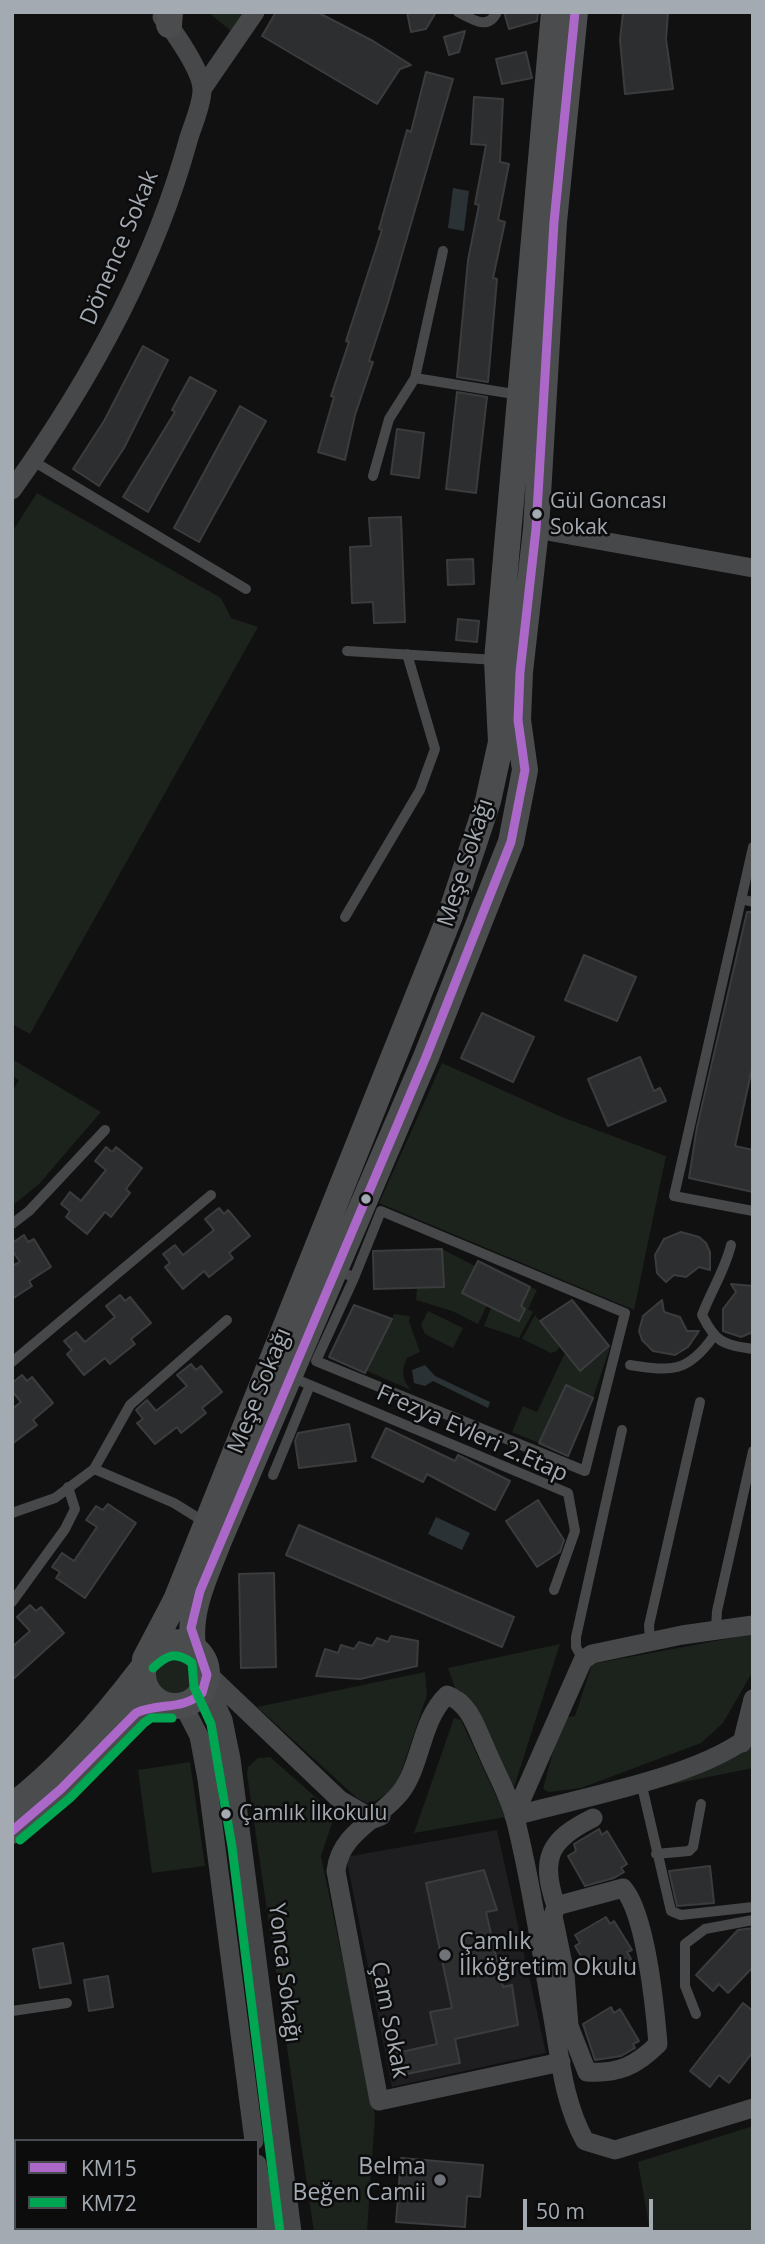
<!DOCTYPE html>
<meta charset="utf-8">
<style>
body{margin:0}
#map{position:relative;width:765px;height:2244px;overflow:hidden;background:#111112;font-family:"Open Sans",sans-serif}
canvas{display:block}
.frame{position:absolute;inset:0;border:14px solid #a3aab2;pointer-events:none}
.legend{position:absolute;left:14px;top:2139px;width:245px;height:91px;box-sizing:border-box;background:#0c0c0d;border:2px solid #484b4f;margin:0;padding:9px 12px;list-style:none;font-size:21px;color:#a3aab2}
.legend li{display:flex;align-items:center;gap:14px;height:35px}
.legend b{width:35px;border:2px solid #484b4f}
.scale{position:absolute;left:523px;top:2199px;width:130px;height:32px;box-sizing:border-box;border:4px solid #a3aab2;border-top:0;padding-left:9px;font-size:21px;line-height:24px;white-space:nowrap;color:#a3aab2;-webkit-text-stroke:5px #0c0c0d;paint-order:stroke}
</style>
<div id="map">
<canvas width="765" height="2244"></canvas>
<div class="frame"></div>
<ul class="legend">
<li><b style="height:9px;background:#ac68c9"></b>KM15</li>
<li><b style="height:9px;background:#00a651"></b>KM72</li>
</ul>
<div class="scale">50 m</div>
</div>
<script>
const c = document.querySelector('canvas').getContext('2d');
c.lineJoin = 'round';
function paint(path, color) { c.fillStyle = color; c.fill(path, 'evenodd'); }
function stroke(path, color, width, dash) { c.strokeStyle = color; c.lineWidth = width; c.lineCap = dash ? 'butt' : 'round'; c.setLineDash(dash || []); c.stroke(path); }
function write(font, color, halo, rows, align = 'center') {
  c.font = font + ' "Open Sans",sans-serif'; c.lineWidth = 5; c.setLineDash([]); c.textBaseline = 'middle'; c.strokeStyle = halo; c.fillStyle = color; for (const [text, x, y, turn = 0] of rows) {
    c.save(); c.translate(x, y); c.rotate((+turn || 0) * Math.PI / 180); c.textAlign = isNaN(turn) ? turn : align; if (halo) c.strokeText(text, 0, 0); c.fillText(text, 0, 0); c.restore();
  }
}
paint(new Path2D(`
 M497,1830L546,2053L392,2087L346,1857Z`), '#1e1e20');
paint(new Path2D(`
 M208,12H249L232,32Z
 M37,493L221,598L231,618L258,627L30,1034L12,1024V532Z
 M12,1059L101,1112L39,1184L12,1206V1092L19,1080L12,1076Z
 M442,1063L562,1117L666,1156L634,1310L379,1203Z
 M442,1249L475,1266L462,1293L487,1305L478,1324L452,1311L416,1300L417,1288L444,1287Z
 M530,1287L537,1290L528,1309L533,1312L519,1338L484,1326L491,1308L519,1321L525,1309L520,1306Z
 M428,1311L463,1328L453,1348L425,1334L421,1325Z
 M394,1314L410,1316L409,1321L420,1352L407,1358C401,1372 402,1379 411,1390L367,1371Z
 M535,1315L560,1346L557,1351L551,1353L522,1339Z
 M610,1347L593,1398L566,1385L539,1443L512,1432L523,1406L537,1412L565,1353L580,1371Z
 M753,1634L752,1673L723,1723L701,1743L581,1788L549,1792L543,1789L562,1718L575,1716L592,1664Z
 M560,1644L514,1787L510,1788L461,1691L455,1688L448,1668Z
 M154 1673a22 22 0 1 1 44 0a22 22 0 1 1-44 0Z
 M425,1672L427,1695L396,1787L374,1802L367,1803L357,1798L257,1707Z
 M454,1718L461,1720L506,1817L414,1833Z
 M753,1744V1768L664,1786Z
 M270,1757L338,1817L332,1823L321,1856L375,2116L367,2232H314L247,1774L248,1767L258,1758Z
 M190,1762L205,1866L152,1873L138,1770Z
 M753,2126V2232H650L638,2162Z`), '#1c221c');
paint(new Path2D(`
 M453,188L469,191L464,231L448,228Z
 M425,1365L435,1376L490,1402L488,1408L433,1381L425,1386L414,1383L412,1370Z
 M436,1517L470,1533L462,1550L428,1534Z`), '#2a3236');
const building = new Path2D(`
 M276,12H317L373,41L411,65L400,69L377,104L262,36Z
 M407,12H436L426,29L411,32Z
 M504,12H538L537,21L509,29Z
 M623,12H668L666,39L673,89L625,94L620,40Z
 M465,31L459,52L449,55L444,37Z
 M526,52L532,78L502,84L496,59Z
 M426,72L453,79L387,306L369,361L373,362L355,415L345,460L318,452L334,397L331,396L349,342L346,341L382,230L379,229L407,130L411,132Z
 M474,97L503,99L500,162L509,164L498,220L505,222L493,278L497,279L488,382L457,377L468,260L479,205L475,204L486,145L471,144Z
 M143,346L168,360L124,448L99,486L73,469L104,421Z
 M190,377L216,391L148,512L123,497L175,412L172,410Z
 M457,392L487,397L476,493L446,489Z
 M240,406L266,421L199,542L174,528Z
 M397,429L424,433L419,478L391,474Z
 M401,517L405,622L374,623L373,602L352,603L350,547L371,546L369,518Z
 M473,559L474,584L448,585L447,560Z
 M458,619L479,621L477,642L456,640Z
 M747,912H753V1064L735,1146L753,1150V1192L689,1178L697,1127Z
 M584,955L636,977L617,1021L565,1000Z
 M482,1013L534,1037L513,1082L461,1058Z
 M640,1057L654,1091L660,1088L666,1101L608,1126L588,1079Z
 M106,1147L112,1152L116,1147L142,1168L126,1189L130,1193L111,1217L105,1212L87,1234L66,1217L70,1211L61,1204L70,1192L81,1201L106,1170L95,1161Z
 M219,1208L224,1214L228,1210L250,1236L229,1253L233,1258L209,1277L204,1271L183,1289L165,1267L170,1263L163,1254L175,1245L183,1255L214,1230L205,1219Z
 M681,1232L699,1237L706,1243L710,1252V1270L699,1267L686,1277L674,1275L666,1282L657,1273L655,1255L664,1239Z
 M24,1235L28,1242L34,1239L51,1267L29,1281L32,1286L12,1299V1266L20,1262L12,1250V1243Z
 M442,1249L444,1287L374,1289L373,1251Z
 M478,1261L530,1287L521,1306L525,1309L519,1321L462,1293Z
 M731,1284L753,1286V1332L741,1337L723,1331V1309L736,1292Z
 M120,1295L125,1301L130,1297L151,1323L131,1339L135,1344L110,1364L105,1358L84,1375L67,1354L72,1350L64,1341L76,1332L85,1342L115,1317L106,1306Z
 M572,1300L609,1346L580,1371L540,1321Z
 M662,1300L664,1312L680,1317L687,1331H699L688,1347L675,1355L653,1351L642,1340L639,1331L643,1316Z
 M354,1305L392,1319L365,1373L329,1357Z
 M191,1364L196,1370L201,1366L222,1392L202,1408L206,1413L181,1433L177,1427L155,1444L137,1423L143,1419L136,1410L147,1400L156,1411L187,1386L177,1375Z
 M22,1375L27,1381L32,1377L53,1403L33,1420L37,1425L12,1444V1409L21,1402L12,1391V1383Z
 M566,1385L593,1398L568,1456L539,1443Z
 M349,1424L356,1461L299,1468L295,1441L298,1433Z
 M386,1428L455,1461L458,1455L510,1481L495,1510L427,1474L423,1482L372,1457Z
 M538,1500L564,1540L560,1552L537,1567L506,1521Z
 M108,1504L136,1523L85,1598L56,1578L60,1572L52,1567L62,1553L74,1561L97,1527L86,1520L96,1506L103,1510Z
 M299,1525L514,1617L502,1647L286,1555Z
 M274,1573L276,1667L241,1668L239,1574Z
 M30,1605L36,1611L41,1607L64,1633L12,1680V1647L30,1631L17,1617Z
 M391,1636L418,1641L417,1666L360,1679L316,1676L325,1649L338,1653L341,1645L354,1649L359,1642L372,1646L377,1638L388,1642Z
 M599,1829L602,1835L607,1831L627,1864L621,1868L624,1872L614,1878L585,1886L568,1856L576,1851L574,1844Z
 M710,1866L714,1903L677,1906L669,1871Z
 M484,1870L497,1910L486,1912L503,1987L512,1985L518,2025L455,2039L460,2063L402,2075L397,2053L437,2044L430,2012L452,2008L426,1883Z
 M606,1917L610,1924L614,1921L632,1950L627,1952L631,1959L603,1976L600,1970L592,1974L575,1946L580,1943L575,1935Z
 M753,1928V1967L728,1993L719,1984L713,1991L696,1975L738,1930Z
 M63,1943L71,1983L40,1988L33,1949Z
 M108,1976L113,2007L89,2011L84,1980Z
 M743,2003L753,2011V2052L729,2083L719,2075L710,2087L690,2071Z
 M611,2007L614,2013L620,2009L639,2041L633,2044L635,2048L621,2056L595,2060L583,2024Z
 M401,2158L483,2165L480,2197L467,2196L465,2227L396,2222Z`);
paint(building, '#2d2e2f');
stroke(building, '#3a3c3e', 2);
stroke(new Path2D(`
 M458,12C472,19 488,31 497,12
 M443,251L415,378L520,395
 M33,461L246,589
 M373,476L389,419L415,378
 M347,651L497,660
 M753,847L674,1196L753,1211
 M741,899L753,902
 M345,917L420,790L435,749L407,654
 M12,1224L29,1211L105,1130
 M731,1245C725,1270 711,1291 702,1315C716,1343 722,1344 753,1349
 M337,1269L354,1278L316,1361L585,1471L625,1313L381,1211L354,1278
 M12,1362L211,1195
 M630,1365C670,1371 687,1374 713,1337
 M291,1377L568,1493L575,1531L554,1590
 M94,1469L174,1503L206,1523
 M273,1475L310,1385
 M12,1513L55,1498L94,1469L130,1405L227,1320
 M12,1602L65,1529L75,1509L68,1487
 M716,1629L717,1611L753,1451
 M650,1642L649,1625L700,1402
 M583,1660L576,1647V1637L622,1430
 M641,1782L671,1911L681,1915L753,1907
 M656,1854L689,1851L693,1847L701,1804
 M12,2011L67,2003
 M696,2014L685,1986V1944L705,1929L753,1920`), '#46484a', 10);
stroke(new Path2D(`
 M202,89L255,12
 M12,490C88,384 153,268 188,141C192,126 202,106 202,90C202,71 174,31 162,17
 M536,529L753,568
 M207,1673L340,1800L373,1819L381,1816
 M206,1683L223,1720L231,1759L292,2232
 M183,1705L199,1736L207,1779L254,2141
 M742,1743L753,1699
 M514,1816L583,1660L592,1654L682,1635L753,1625
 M514,1816C578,1798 705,1776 753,1733
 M556,1906C540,1859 548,1840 593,1818
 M546,1979L565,1974L569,2026L587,2072C618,2074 636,2066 658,2044C655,2008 646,1914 623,1888L556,1906L553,1916L565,1974
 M561,2062L379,2101L336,1871C340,1833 378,1820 400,1793C422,1765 420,1721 447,1695C470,1703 476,1728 486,1749C495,1771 509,1795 515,1818C531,1880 540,1945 551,2007C560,2054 562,2099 585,2141L615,2150L753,2108
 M257,2164L268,2232`), '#46484a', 19);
stroke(new Path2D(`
 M169,25L170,12
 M143 1674a32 32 0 1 1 64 0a32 32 0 1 1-64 0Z
 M193,1647C188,1610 205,1577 218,1543L426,1057L511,842L525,770L518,720L520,672L536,529L554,222L575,12
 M145,1659L176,1600L450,916L488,801L501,742L497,660L554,12
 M12,1806C62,1768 104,1719 142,1669
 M12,1831L61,1789L136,1713L147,1706H172`), '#4a4c4e', 26);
stroke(new Path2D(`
 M12,2182L16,2207
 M19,2228V2232`), '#494a4c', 30);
stroke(new Path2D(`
 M12,1831L61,1789L136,1713C159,1702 182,1711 202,1693L207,1675L191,1628L200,1591L426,1057L511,842L525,770L518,720L520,672L536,529L554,222L575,12`), '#ac68c9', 9);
stroke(new Path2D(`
 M153,1668C167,1655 175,1651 192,1663L194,1687L211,1724L232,1847L280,2232
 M20,1840L70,1798L144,1723L151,1718H172`), '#00a651', 9);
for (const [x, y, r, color] of [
 [537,514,6,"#a3aab2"],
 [366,1199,6,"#a3aab2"],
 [226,1814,6,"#a3aab2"],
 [445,1955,7,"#70747a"],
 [440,2180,7,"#70747a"]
]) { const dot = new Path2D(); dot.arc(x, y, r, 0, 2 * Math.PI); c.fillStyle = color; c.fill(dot); stroke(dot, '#0c0c0d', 2.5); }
write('21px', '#a3aab2', '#0c0c0d', [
 ["Gül Goncası",550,502],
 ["Sokak",550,528],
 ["Çamlık İlkokulu",239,1814]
], 'left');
write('23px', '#a3aab2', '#0c0c0d', [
 ["Dönence Sokak",120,248,-67],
 ["Meşe Sokağı",466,863,-72],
 ["Meşe Sokağı",260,1391,-68],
 ["Frezya Evleri 2.Etap",472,1434,24],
 ["Yonca Sokağı",284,1973,83],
 ["Çam Sokak",389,2020,79]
]);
write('23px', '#a3aab2', '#0c0c0d', [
 ["Çamlık",459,1942],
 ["İlköğretim Okulu",459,1968],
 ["Belma",426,2167,"right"],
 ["Beğen Camii",426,2193,"right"]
], 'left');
</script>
